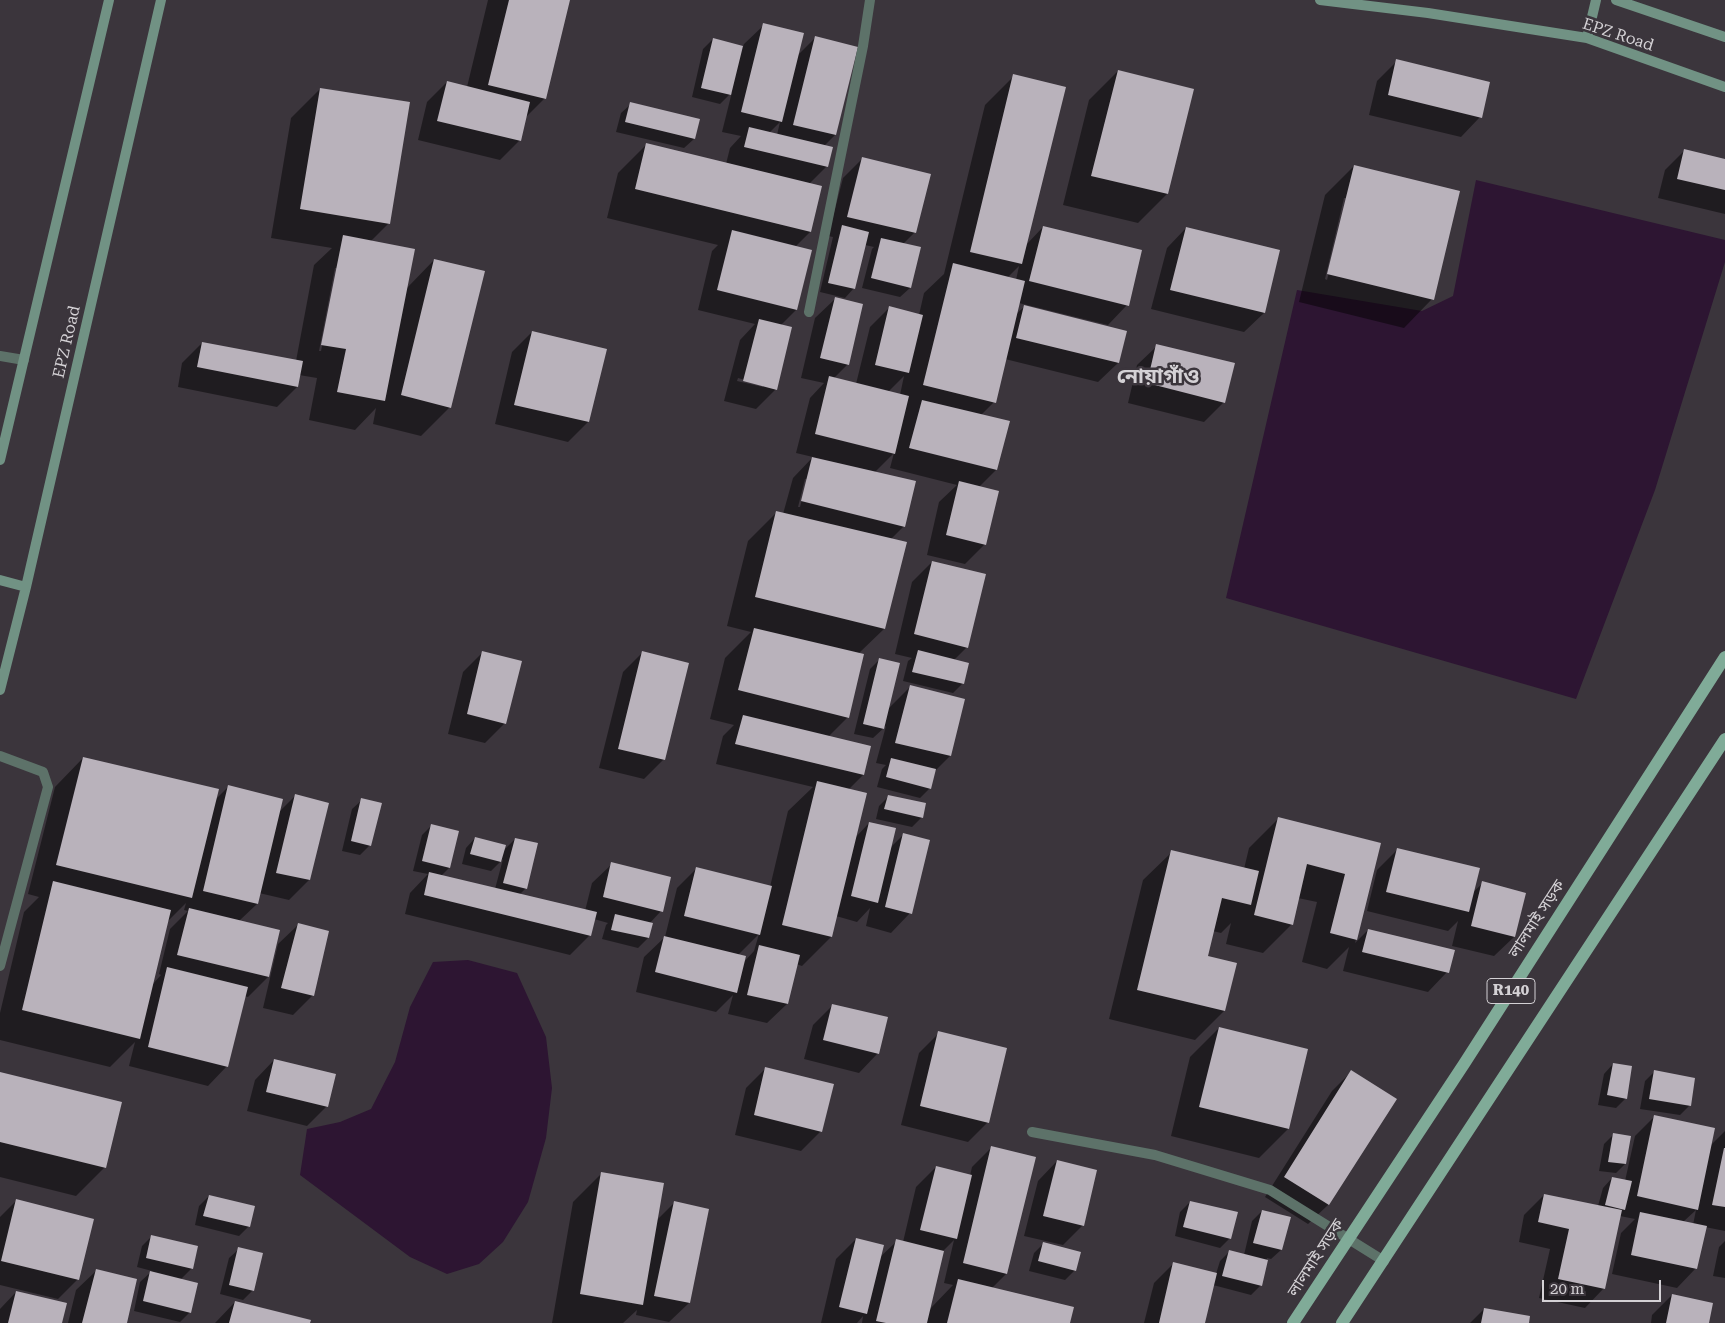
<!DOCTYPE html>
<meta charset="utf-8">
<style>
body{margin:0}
#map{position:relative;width:1725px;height:1323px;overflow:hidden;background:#3b353c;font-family:"Roboto Serif",serif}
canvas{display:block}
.scale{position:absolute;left:1542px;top:1280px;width:119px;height:22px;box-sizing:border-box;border:2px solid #d4d1d5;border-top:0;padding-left:6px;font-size:15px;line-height:18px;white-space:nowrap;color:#d4d1d5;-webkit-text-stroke:4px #3b353c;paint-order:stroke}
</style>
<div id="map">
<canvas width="1725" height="1323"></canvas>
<div class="scale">20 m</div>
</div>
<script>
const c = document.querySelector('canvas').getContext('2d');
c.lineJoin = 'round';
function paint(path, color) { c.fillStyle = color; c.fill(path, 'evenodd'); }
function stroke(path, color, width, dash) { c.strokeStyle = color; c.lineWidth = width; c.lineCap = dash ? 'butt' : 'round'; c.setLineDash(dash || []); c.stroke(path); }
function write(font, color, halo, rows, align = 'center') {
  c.font = font + ' "Roboto Serif","Noto Sans Bengali",serif'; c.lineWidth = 5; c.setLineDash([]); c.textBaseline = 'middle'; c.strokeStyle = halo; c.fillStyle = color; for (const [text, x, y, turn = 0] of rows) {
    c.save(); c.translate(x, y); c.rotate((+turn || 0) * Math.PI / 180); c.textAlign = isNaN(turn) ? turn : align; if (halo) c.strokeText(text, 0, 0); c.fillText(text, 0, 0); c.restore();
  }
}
paint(new Path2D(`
 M1476,180L1725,240V262L1655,490L1576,699L1226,598L1297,290L1422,311L1453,296Z
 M468,960L517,973L546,1037L552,1088L546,1138L528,1202L503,1242L479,1264L447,1274L410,1257L300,1175L307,1129L340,1122L371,1109L395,1062L410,1007L433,962Z`), '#2d1532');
paint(new Path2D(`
 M488,0H569L545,98L525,118L520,140L500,160L418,140L427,102L447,82L467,87Z
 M764,25L797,56L815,38L835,135L824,146L831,148L826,167L809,184L810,232L795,247L796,310L780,326L776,389L756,409L724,401L740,340L755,324L698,310L712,251L718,245L607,218L618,173L647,144L726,164L730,148L741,136L722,132L732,92L720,104L692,97L703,49L713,39L743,47L744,44ZM780,122L777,135L769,133ZM738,378L763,385V387L737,381Z
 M1397,61L1480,117L1461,137L1369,115L1377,81Z
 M1118,71L1167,194L1138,223L1063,205L1089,100Z
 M1014,76L1026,245L1043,227L1127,305L1108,325L1019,303L1015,315L1024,307L1118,363L1098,382L1005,359L994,402L981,415L1008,422L996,470L979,487L985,544L965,564L927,555L939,502L957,485L890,468L894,453L874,473L904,526L890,540L884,629L858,654L848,717L828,737L870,747L863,775L848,790L855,838L869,823L890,848L903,835L910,913L891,933L866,926L870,908L857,922L836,916L831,937L802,966L796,964L787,1004L767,1023L728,1014L733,995L716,1012L636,992L644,957L665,937L677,888L697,868L770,887L788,811L813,787L716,764L723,736L734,725L710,719L725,658L751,632L727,626L748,541L777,512L783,514L793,478L813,457L796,453L810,398L824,383L801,378L815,318L835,299L862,305L847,365L833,379L856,384L870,327L889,308L919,315L924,293L944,274L985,105ZM1019,266L1016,280L1007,278ZM904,376L900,395L888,392ZM805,479H807L800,507H798ZM759,934L754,951L743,963L737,956Z
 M320,89L389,223L370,242L406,289L434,260L450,407L421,436L373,424L376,408L355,430L309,420L317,378L299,375L297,387L277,407L178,387L182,363L202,343L296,361L314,265L332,248L271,238L291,118ZM335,268H338L321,351H319Z
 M631,104L694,139L684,148L616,132L621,113Z
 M1685,150L1725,160V214L1658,198L1665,170Z
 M862,159L915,232L903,244L910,288L900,297L862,288L872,249L874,247L865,245L854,288L845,298L820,292L833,237L828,236L843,178Z
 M1354,166L1432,299L1404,328L1299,302L1325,195ZM1344,198H1347L1327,280L1325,279Z
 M1186,228L1264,313L1244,332L1151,309L1167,248Z
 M532,332L605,350L588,422L568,442L495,424L512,352Z
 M1157,346L1224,402L1204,422L1128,403L1137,365Z
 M932,562L967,647L954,660L962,684L953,693L903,681L908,661L912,658L895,654L912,582Z
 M482,653L505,723L485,743L448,734L463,672Z
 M642,653L664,759L644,779L599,768L623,672Z
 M879,660L887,710L910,687L963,700L950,756L934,772L930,788L920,798L877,787L882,769L886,765L876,763L886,726L873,738L854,734L870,669Z
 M83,758L215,800L229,786L279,812L295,796L327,804L309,880L289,900L259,893L257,904L239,921L269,976L248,997L244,996L227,1066L208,1086L129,1066L135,1042L110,1067L0,1040V1013L24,912L39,897L28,894L55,787ZM186,903L184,910L188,911L170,929L159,974L161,975L152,985L167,922Z
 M889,796L922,817L912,827L876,819L879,806Z
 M362,800L370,845L360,855L342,851L352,809Z
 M1278,819L1380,843L1355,943L1368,930L1447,972L1428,992L1343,971L1349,947L1327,969L1302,962L1317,902L1298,898L1292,924L1263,953L1226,944L1231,923L1221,933L1213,931L1207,957L1235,964L1224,1011L1195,1040L1109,1019L1143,880L1172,852L1244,869L1249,848Z
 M432,825L449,868L441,876L495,889L503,859L491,871L462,864L466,848L475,838L503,851L515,839L526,888L519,895L585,911L592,883L612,864L661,911L649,924H651L648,938L638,948L602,939L606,925L608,923L594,919L590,935L570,955L405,914L410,893L428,874L413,871L422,835Z
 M1397,850L1472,893L1483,883L1514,937L1494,956L1452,946L1458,921L1448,931L1367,911L1377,870Z
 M298,925L313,995L293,1015L263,1008L278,944Z
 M832,1006L878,1053L859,1073L804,1059L813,1025Z
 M1219,1028L1307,1049L1288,1129L1259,1158L1171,1136L1190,1057Z
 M939,1033L988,1122L968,1142L901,1125L919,1053Z
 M274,1060L327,1106L307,1126L247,1111L255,1080Z
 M1613,1064L1626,1098L1616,1108L1598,1105L1604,1074Z
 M766,1068L821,1131L801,1151L735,1135L746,1088Z
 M1352,1071L1395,1099L1328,1205L1308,1224L1265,1197L1332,1091Z
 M1654,1072L1693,1079L1689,1106L1680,1115L1640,1109L1645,1081Z
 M0,1073L105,1167L76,1196L0,1177Z
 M1655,1116L1710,1146L1725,1131V1231L1705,1227L1696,1268L1677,1288L1612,1274L1621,1233L1635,1219L1620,1216L1604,1288L1585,1308L1539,1298L1550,1249L1519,1242L1524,1215L1544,1195L1598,1206L1603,1188L1612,1178L1625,1181L1635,1136ZM1696,1210L1693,1225L1683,1222Z
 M1614,1134L1625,1164L1616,1173L1599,1171L1604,1144Z
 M992,1147L1006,1274L992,1288L1069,1323H862L863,1316L857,1323H821L836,1259L856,1239L879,1258L897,1241L903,1242L916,1187L936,1167L970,1176L972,1167ZM954,1240L944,1283L953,1285L929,1310L943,1251Z
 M1057,1161L1082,1226L1063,1245L1024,1236L1038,1181Z
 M602,1173L656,1221L674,1203L689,1303L669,1322L636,1315L637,1310L623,1323H552L573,1202Z
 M209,1196L249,1226L239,1236L195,1225L199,1206Z
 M16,1201L92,1220L77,1280L58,1299L0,1285V1217Z
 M1190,1202L1230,1238L1220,1248L1175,1236L1180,1212Z
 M1262,1211L1281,1250L1271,1259L1267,1258L1261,1285L1251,1295L1213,1285L1203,1323H1144L1154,1283L1174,1263L1216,1274L1220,1261L1230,1251L1244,1255L1252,1221Z
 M152,1236L192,1268L180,1280L190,1312L180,1322L134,1311L140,1282L152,1271L137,1267L142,1246Z
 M1725,1241V1278L1713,1276L1719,1247Z
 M1043,1244L1075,1270L1065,1280L1029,1271L1034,1253Z
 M239,1249L253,1290L243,1300L220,1294L229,1258Z
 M96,1271L126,1323H68L76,1290Z
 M16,1292L61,1323H0V1309Z
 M1672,1295L1708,1323H1651L1652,1315Z
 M235,1302L309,1323H215Z
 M1484,1309L1528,1323H1470Z`), '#0007');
paint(new Path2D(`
 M509,0H570L546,99L488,85Z
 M763,23L804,33L782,122L741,112Z
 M815,36L858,47L836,135L793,125Z
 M713,38L743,46L731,95L701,88Z
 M1396,59L1490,82L1482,118L1388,95Z
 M1118,70L1194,89L1168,194L1091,176Z
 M1013,74L1066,87L1022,264L970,252Z
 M447,81L530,102L521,141L437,121Z
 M320,88L410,102L390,224L300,209Z
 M630,102L700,119L695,139L625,122Z
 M749,127L833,147L828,167L744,147Z
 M646,143L822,186L811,232L635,189Z
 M1684,149L1725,159V190L1677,179Z
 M862,157L931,174L916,233L847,217Z
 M1354,165L1460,191L1434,300L1327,274Z
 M842,225L869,232L855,289L828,283Z
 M1043,226L1142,250L1129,306L1029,281Z
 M1186,227L1280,250L1265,313L1170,290Z
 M732,230L812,250L797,310L717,290Z
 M343,235L415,249L385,401L337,392L346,349L321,345Z
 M881,238L921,247L911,288L871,278Z
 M434,259L485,271L451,408L401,395Z
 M953,263L1025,281L996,403L923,385Z
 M835,297L863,304L849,365L820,358Z
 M1024,305L1127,331L1119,363L1016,338Z
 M889,306L923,315L909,373L875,365Z
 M759,319L792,327L777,390L743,381Z
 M532,331L607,349L589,422L514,405Z
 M202,342L303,361L298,387L197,367Z
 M1156,344L1235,363L1225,403L1147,383Z
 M829,376L909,396L895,454L815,434Z
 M922,400L1010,421L997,470L909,448Z
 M812,457L916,481L905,527L801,501Z
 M959,481L999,491L986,545L946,535Z
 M776,511L907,542L885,629L755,597Z
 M932,561L986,574L968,648L914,634Z
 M754,628L864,654L849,718L738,690Z
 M918,650L969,663L964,684L912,672Z
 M482,651L522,661L506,724L467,714Z
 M642,651L689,663L665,760L618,749Z
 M879,658L900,663L884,729L863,724Z
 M910,685L965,699L951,756L895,743Z
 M743,715L871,746L864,775L735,744Z
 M83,757L219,789L192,898L56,865Z
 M891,758L936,769L931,789L886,777Z
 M817,781L867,793L832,937L782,925Z
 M228,785L283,799L258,904L203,891Z
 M295,794L329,803L310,880L276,873Z
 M888,795L926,803L923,818L884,809Z
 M361,798L382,803L371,846L351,841Z
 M1278,817L1381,843L1357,940L1330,933L1345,874L1307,864L1293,925L1254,915Z
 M869,822L896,828L878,903L851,896Z
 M431,824L459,831L450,868L422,861Z
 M903,833L930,840L912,914L885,907Z
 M475,837L506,845L501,862L470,854Z
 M515,838L538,843L527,889L503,883Z
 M1397,848L1480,868L1469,912L1386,892Z
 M1171,850L1259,871L1251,905L1222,898L1208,956L1237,963L1225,1011L1137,990Z
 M611,862L671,877L663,912L603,897Z
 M696,867L772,886L760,935L684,916Z
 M429,872L597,912L591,936L424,895Z
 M53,881L171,910L140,1039L22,1010Z
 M1482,881L1526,893L1515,937L1471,926Z
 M189,908L280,930L269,977L177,955Z
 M615,914L653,923L649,938L611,930Z
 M298,923L329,931L314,996L281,988Z
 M1368,929L1455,950L1449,973L1362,952Z
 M664,936L746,956L737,993L655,972Z
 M759,945L800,955L788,1004L747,995Z
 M167,967L248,987L228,1067L148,1047Z
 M832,1004L888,1017L879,1054L823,1040Z
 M1219,1027L1308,1049L1289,1129L1199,1107Z
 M938,1031L1007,1048L989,1123L920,1106Z
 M274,1059L336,1074L328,1107L266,1092Z
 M1613,1063L1632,1066L1627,1099L1607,1095Z
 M765,1067L834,1084L822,1132L754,1115Z
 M1351,1070L1397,1099L1329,1205L1284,1177Z
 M1654,1070L1695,1078L1691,1106L1649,1099Z
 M0,1072L122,1102L106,1168L0,1142Z
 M1654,1115L1715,1128L1698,1210L1637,1196Z
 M1613,1133L1631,1136L1626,1164L1608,1162Z
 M991,1146L1036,1157L1007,1274L963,1263Z
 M1724,1148H1725V1207L1712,1205Z
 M1057,1160L1097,1170L1084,1226L1043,1216Z
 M936,1166L972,1175L957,1239L920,1230Z
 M601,1172L664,1183L643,1305L580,1294Z
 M1612,1177L1632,1181L1625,1210L1605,1205Z
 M1544,1194L1622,1210L1605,1289L1558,1279L1569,1229L1538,1222Z
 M209,1195L255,1206L250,1227L203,1216Z
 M16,1199L94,1219L79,1280L1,1261Z
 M674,1201L709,1209L690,1303L654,1296Z
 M1190,1201L1238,1212L1231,1239L1183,1227Z
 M1262,1210L1291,1217L1282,1250L1253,1243Z
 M1640,1212L1707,1226L1697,1269L1631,1255Z
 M151,1235L198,1246L193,1269L146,1258Z
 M856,1238L884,1245L867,1314L839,1307Z
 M896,1239L944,1251L927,1323H886L876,1321Z
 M1043,1242L1081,1252L1076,1271L1038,1261Z
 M238,1247L263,1253L254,1291L229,1285Z
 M1229,1250L1268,1260L1262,1286L1222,1276Z
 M1173,1262L1217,1273L1205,1323H1159Z
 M96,1269L137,1279L127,1323H82Z
 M150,1271L198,1283L191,1313L143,1301Z
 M958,1279L1074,1307L1070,1323H947Z
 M16,1291L67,1303L62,1323H8Z
 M1672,1294L1713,1303L1709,1323H1666Z
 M235,1301L311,1320L310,1323H229Z
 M1484,1308L1530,1316L1529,1323H1481Z`), '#b9b2bb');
stroke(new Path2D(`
 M809,312L863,46L870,0
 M0,356L24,360
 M0,756L43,772L48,787L0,966
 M1032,1132L1155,1155L1270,1190L1384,1261`), '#5d7269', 10);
stroke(new Path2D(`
 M1320,0L1428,13L1587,38L1725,87
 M1616,0L1725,37
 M1587,38L1596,0
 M0,460L109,0
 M0,580L26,587
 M0,690L26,587L161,0`), '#719284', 10);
stroke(new Path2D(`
 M1293,1323L1464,1064L1725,657
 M1342,1323L1725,739`), '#80ab98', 12);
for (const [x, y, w] of [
 [1511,991,48]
]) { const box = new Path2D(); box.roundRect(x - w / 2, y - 12.5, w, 25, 4); c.fillStyle = '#3b353c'; c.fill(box); stroke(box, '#d4d1d5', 1); }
write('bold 15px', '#d4d1d5', null, [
 ["R140",1511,991]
]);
write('16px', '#d4d1d5', '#3b353c', [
 ["EPZ Road",1618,35,18],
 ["EPZ Road",67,342,-77],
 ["লালমাই সড়ক",1537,919,-57],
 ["লালমাই সড়ক",1316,1258,-57]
]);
write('bold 21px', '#d4d1d5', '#3b353c', [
 ["নোয়াগাঁও",1158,377]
]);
</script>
